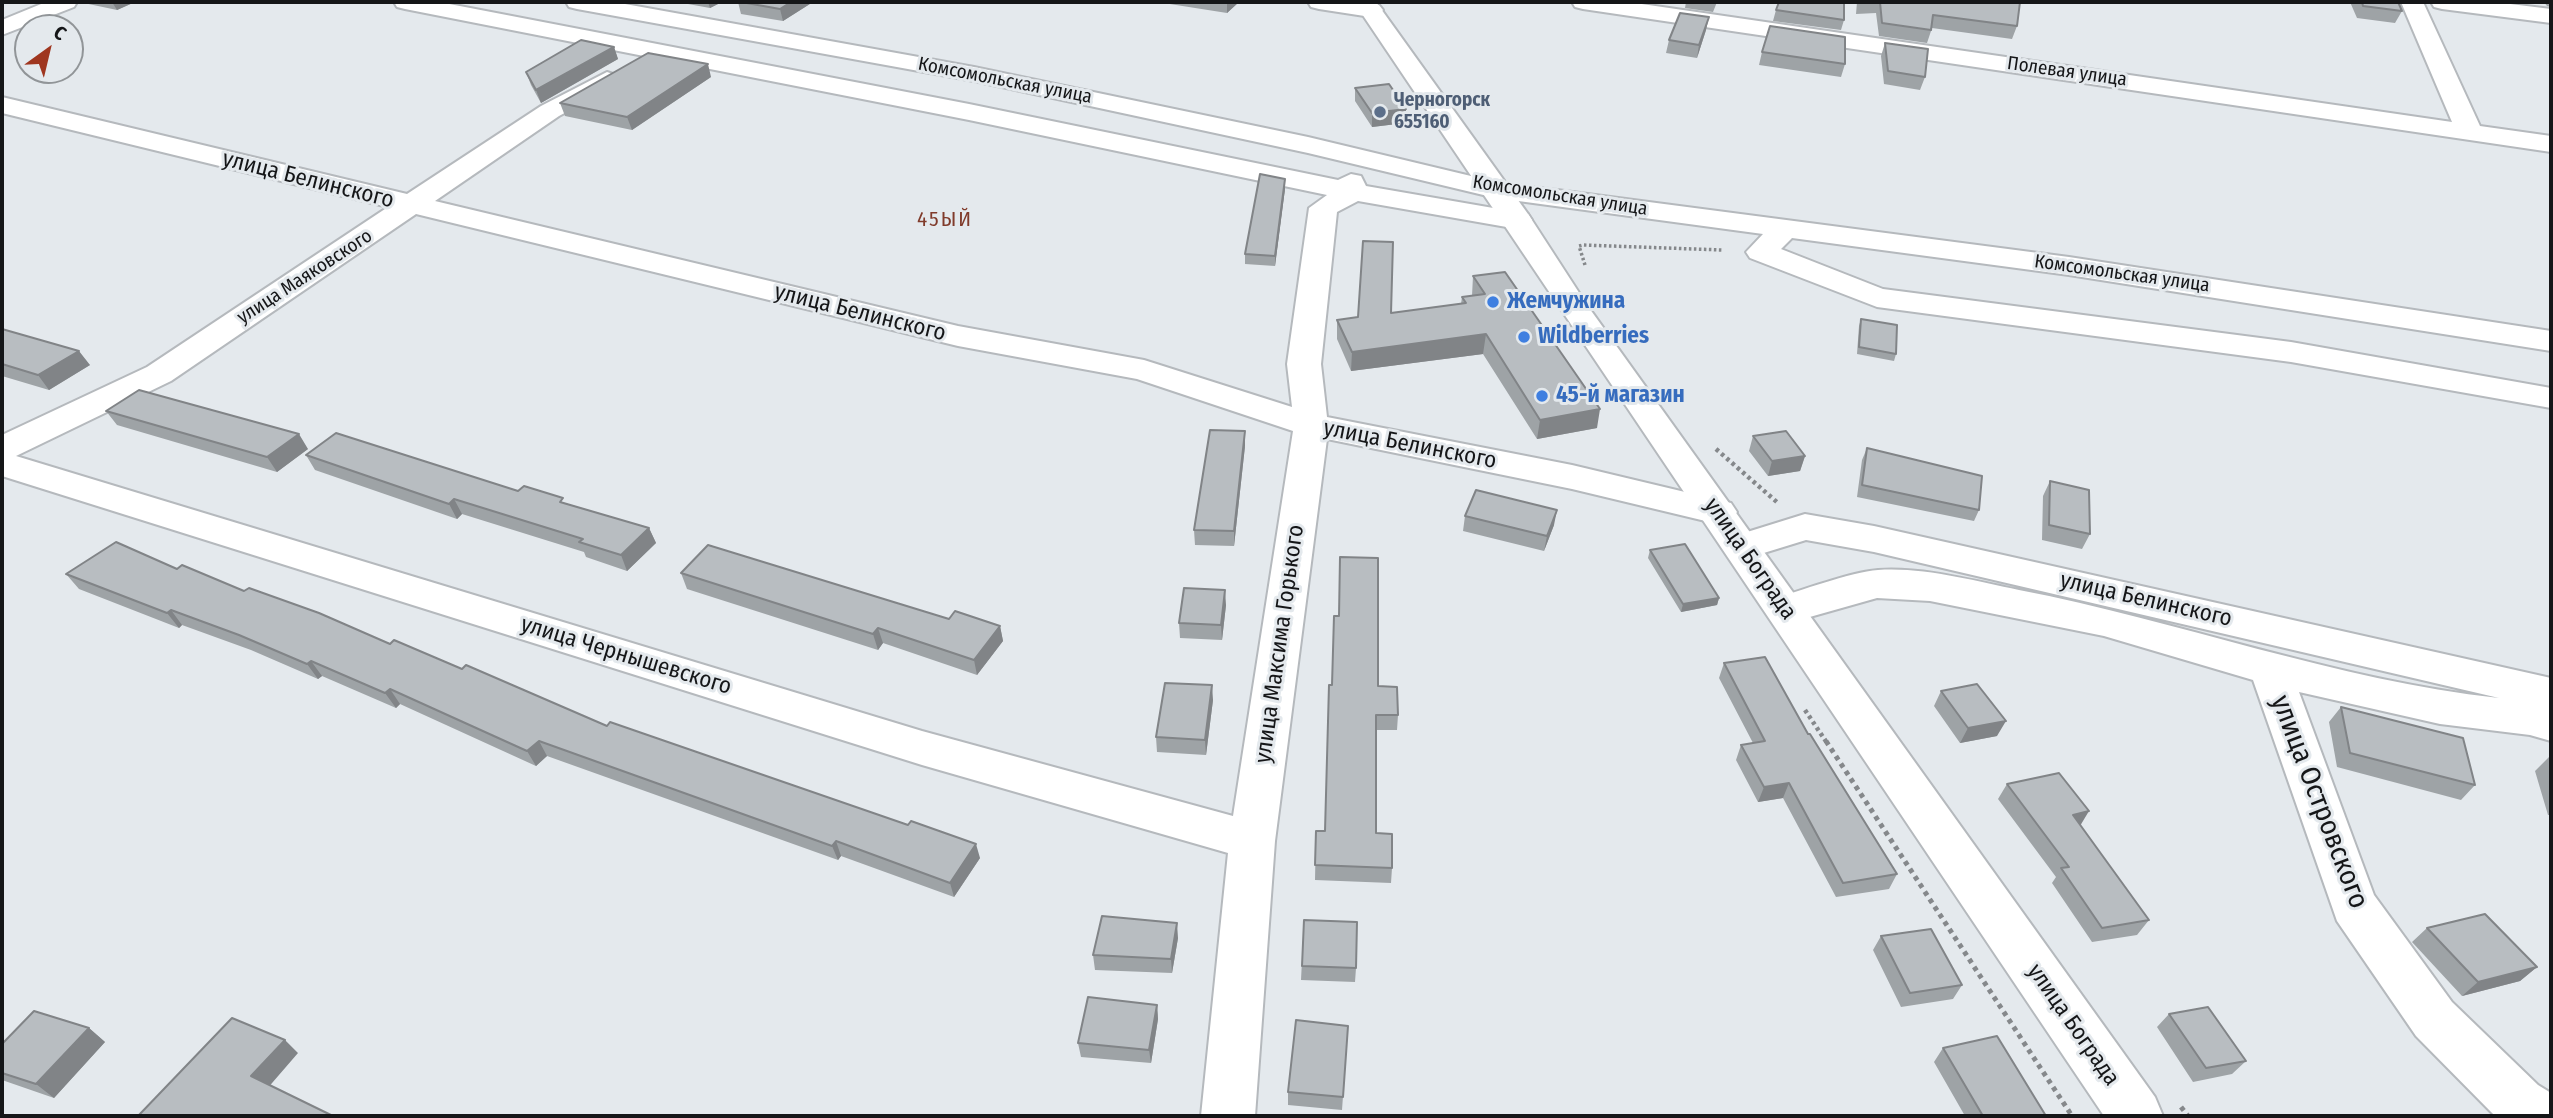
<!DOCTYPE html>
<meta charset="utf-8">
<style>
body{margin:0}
#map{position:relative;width:2553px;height:1118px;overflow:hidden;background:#e4e9ed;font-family:"Fira Sans Condensed",sans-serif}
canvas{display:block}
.frame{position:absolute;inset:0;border:4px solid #151618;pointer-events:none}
.north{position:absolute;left:14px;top:14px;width:70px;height:70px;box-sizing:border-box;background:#e4e9ed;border:2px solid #919598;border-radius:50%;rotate:34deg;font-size:19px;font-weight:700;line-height:28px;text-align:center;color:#151618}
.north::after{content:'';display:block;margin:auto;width:24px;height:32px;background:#9f361f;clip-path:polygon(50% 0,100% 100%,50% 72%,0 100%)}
</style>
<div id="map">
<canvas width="2553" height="1118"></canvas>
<div class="frame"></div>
<div class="north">С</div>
</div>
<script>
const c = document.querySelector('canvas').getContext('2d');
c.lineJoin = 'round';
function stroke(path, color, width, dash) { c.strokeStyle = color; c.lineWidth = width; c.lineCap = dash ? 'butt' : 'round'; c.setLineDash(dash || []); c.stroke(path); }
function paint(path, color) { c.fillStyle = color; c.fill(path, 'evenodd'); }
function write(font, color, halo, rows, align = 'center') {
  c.font = font + ' "Fira Sans Condensed",sans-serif'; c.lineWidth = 6; c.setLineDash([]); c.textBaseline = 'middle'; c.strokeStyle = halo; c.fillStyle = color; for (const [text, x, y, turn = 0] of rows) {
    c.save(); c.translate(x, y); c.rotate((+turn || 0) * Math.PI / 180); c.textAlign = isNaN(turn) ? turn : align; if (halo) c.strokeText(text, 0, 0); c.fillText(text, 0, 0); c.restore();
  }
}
const minor = new Path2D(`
 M46,2H77L74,7L2,35V20Z
 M394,2H439L969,104L1338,180L1351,174L1361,176L1366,186L1528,214L1532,220L1528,226L1518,229L1358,201L1337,212L1321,364L1327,417L1572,465L1731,503L1737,512L1731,521L1718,524L1572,489L1327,439L1275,841L1255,1116H1201L1228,853L922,765L2,476V435L147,367L388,207L2,113V97L407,194L541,106L607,72L616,75L620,80L616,85L559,116L435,201L958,326L1144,360L1292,407L1287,364L1309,208L1327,195L969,120L405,9L397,7ZM416,214L958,346L1137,379L1293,431L1233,816L922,731L16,456L171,381Z
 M566,2H614L974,67L1308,137L1496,182L2069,257L2551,331V351L2069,275L1792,238L1781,249L1883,289L2291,342L2551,388V408L2291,362L1877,307L1750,258L1746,252L1763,234L1496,198L1308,153L974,81L577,9L569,7Z
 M1308,2H1362L1379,5L1383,10L1379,15L1371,17L1319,9L1311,7Z
 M1572,2H1628L2452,122L2401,2H2423L2480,126L2551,136V152L1583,9L1575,7Z
 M2431,2H2494L2551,9V23L2442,9L2434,7Z
 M1805,514L1874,526L2551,678V741L2530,735L2440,724L2299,692L2374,895L2452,1002L2538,1085L2551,1093V1116H2495L2416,1036L2337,921L2253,680L2104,636L1930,601L1877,598L1785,624L1771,620L1765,610L1771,600C1799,591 1851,572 1878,570C1925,567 1974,581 2019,590C2180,621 2335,680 2499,698L1874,552L1806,540L1741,560L1728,556L1722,547L1728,538Z`);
const major = new Path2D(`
 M1354,2H1376L1528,214L1587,305L2155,1097L2163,1116H2104Z`);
stroke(minor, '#b5b9bd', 4);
stroke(major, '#b5b9bd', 4);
stroke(new Path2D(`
 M1585,265L1579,246L1583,245L1722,250`), '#85888b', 3.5, [2.5, 2.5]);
stroke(new Path2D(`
 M1716,449L1778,503
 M1805,710L1827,743`), '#85888b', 4.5, [3.5, 3.5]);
stroke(new Path2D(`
 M1826,741L2072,1116
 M2181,1107L2188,1116`), '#85888b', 5, [4.5, 4.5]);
paint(minor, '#fff');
paint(major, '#fff');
paint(new Path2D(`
 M79,2H135L117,10Z
 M677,2H722L710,8Z
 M738,2H813L783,21L741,14Z
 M1157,2H1239L1227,13Z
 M1686,2H1717L1713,12L1685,8Z
 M1857,2H2020L2017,26L2012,39L1932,28L1927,43L1879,36L1876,13L1856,14Z
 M2350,2H2398L2402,11L2395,23L2357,18Z
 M2544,2H2551V7L2547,6Z
 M1776,10L1844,20L1841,30L1773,21Z
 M1706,30L1697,58L1666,53L1669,40Z
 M1885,43L1925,77L1920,90L1884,84L1881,56Z
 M614,47L618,59L541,103L531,85L526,72Z
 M1762,52L1845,64L1841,77L1759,65Z
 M711,77L632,130L565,116L560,103Z
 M1355,88L1406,109L1405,123L1372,127L1355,101Z
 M1285,189L1275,266L1245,264V254Z
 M1473,276L1597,428L1537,439L1483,354L1351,371L1337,339V320L1461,304L1462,297L1472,296Z
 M1861,319L1896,354L1894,361L1857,354L1859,326Z
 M2,329L90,365L49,390L2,376Z
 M106,411L308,449L277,472L117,425Z
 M1753,436L1805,456L1800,471L1768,476L1749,451Z
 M1245,446L1234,546L1195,545L1194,530Z
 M1867,448L1979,510L1974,521L1857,497L1862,460Z
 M306,455L518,491L565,503L649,528L656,543L627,571L586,557L584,552L462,514L457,519L315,470Z
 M2050,481L2090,534L2082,549L2042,540L2043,496Z
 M1465,516L1554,525L1544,551L1463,531Z
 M1650,550L1719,598L1717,605L1681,612L1648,558Z
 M177,569L244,591L462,669L607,726L980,858L954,897L841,856L838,860L547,756L536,766L400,704L396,708L322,676L318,679L251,650L182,625L179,628L79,589L66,574Z
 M681,573L949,619L1000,626L1003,641L977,675L883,643L878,650L687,589Z
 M1226,605L1222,640L1180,638L1179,623Z
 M1724,663L1808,734L1897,874L1889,889L1836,897L1783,798L1758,802L1736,760L1741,745L1753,743L1719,678Z
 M1378,686L1398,715L1397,730H1376V833L1392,868L1391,883L1315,880L1316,831H1325Z
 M1941,691L1997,736L1960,743L1934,706Z
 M1213,700L1206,755L1157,752L1156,737Z
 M2341,707L2475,785L2461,800L2337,767L2329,722Z
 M2550,756H2551V815H2548L2535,771Z
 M2007,784L2080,825L2149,920L2137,935L2092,942L2052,883L2056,877L1998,799Z
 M1304,920L1356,968L1355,982L1301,980Z
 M2427,928L2537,967L2520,981L2462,996L2412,942Z
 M1881,936L1962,985L1953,999L1901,1007L1873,950Z
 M1178,938L1172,973L1095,970L1093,955Z
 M1157,1005L1158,1019L1151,1063L1081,1057L1078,1043Z
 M2169,1014L2246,1061L2232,1074L2193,1082L2157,1027Z
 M1348,1026L1342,1110L1288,1105V1092Z
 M89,1028L105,1042L54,1098L2,1080V1044Z
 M1943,1048L2046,1116H1965L1934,1062Z`), '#9ea3a6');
paint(new Path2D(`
 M112,2H135L117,10Z
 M708,2H722L710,8Z
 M791,2H813L783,21L780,9Z
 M1227,2H1239L1227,13Z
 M1709,17L1706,30L1697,58L1699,45Z
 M614,47L618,59L541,103L536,90Z
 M708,64L711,77L632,130L627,117Z
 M1406,109L1405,123L1372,127V113Z
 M1285,179V189L1275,266V256Z
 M1486,334L1483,354L1351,371L1352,352Z
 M79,351L90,365L49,390L38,375Z
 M1600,409L1597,428L1537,439L1540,420Z
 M1245,431V446L1234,546V531Z
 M299,434L308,449L277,472L267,457Z
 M1805,456L1800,471L1768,476L1772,461Z
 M454,499L462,514L457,519L449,504Z
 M1557,510L1554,525L1544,551L1547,536Z
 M649,528L656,543L627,571L621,555Z
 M1225,590L1226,605L1222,640L1221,625Z
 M1719,598L1717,605L1681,612L1683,604Z
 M171,610L182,625L179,628L167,613Z
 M1000,626L1003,641L977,675L974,660Z
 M878,628L883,643L878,650L873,634Z
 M311,661L322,676L318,679L307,664Z
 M1212,685L1213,700L1206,755L1205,740Z
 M390,689L400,704L396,708L385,693Z
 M2006,721L1997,736L1960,743L1968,728Z
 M539,741L547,756L536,766L527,751Z
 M1789,783L1783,798L1758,802L1764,787Z
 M2089,811L2080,826L2073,815Z
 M836,841L841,856L838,860L832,846Z
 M976,844L980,858L954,897L950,883Z
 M1177,923L1178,938L1172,973L1171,959Z
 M2537,967L2520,981L2462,996L2478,982Z
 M1157,1005L1158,1019L1151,1063L1149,1050Z
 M89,1028L105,1042L54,1098L36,1084Z
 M285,1040L298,1053L266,1090L251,1076Z`), '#818487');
const building = new Path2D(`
 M741,2H791L780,9Z
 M1779,2H1844V20L1776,10Z
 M1880,2H2020L2017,26L1933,15L1931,30L1882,23Z
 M2362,2H2398L2402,11L2363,6Z
 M1680,13L1709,17L1699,45L1669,40Z
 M1770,26L1845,37V64L1762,52Z
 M581,40L614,47L536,90L526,72Z
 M1885,43L1928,49L1925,77L1888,71Z
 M648,53L708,64L627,117L560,103Z
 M1389,84L1406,109L1372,113L1355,88Z
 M1260,174L1285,179L1275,256L1245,254Z
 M1363,241L1393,242L1391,313L1466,303L1462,297L1485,294L1473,276L1505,272L1600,409L1540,420L1486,334L1352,352L1337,320L1358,317Z
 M1861,319L1897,325L1896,354L1859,347Z
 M2,329L79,351L38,375L2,364Z
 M139,390L299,434L267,457L106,411Z
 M1210,430L1245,431L1234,531L1194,530Z
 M1786,431L1805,456L1772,461L1753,436Z
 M336,433L518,491L524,486L563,498L560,502L649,528L621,555L579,542L583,539L454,499L449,504L306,455Z
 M1867,448L1982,476L1979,510L1862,485Z
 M2050,481L2089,490L2090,534L2049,525Z
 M1476,490L1557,510L1547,536L1465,516Z
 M116,542L177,569L182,565L244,591L249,588L319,613L390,644L394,640L462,669L466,665L607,726L610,722L908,825L911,821L976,844L950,883L836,841L832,846L539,741L527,751L390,689L385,693L311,661L307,664L239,635L171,610L167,613L66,574Z
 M1685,544L1719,598L1683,604L1650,550Z
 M708,545L949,619L955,611L1000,626L974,660L878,628L873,634L681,573Z
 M1340,557L1378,558V686L1397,687L1398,715H1376V833L1392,834V868L1315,865L1316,831H1325L1329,685H1332L1334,616H1339Z
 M1184,588L1225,590L1221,625L1179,623Z
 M1765,657L1808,734H1810L1897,874L1843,883L1789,783L1764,787L1741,745L1765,741L1724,663Z
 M1165,683L1212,685L1205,740L1156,737Z
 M1977,684L2006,721L1968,728L1941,691Z
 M2341,707L2463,738L2475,785L2350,753Z
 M2059,773L2089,811L2073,815L2149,920L2102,928L2061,868L2069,867L2007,784Z
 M2485,914L2537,967L2478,982L2427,928Z
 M1102,916L1177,923L1171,959L1093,955Z
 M1304,920L1357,922L1356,968L1302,966Z
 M1931,929L1962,985L1910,993L1881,936Z
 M1088,997L1157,1005L1149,1050L1078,1043Z
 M2208,1007L2246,1061L2206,1068L2169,1014Z
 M34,1011L89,1028L36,1084L2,1073V1044Z
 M232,1018L285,1040L251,1076L333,1116H138Z
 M1296,1020L1348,1026L1343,1097L1288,1092Z
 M1997,1036L2046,1116H1983L1943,1048Z`);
paint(building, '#b8bdc1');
stroke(building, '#818487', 2);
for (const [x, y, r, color] of [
 [1380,112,7,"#5c6f8a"],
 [1493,302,7,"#3f7fe0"],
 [1524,337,7,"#3f7fe0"],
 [1542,396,7,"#3f7fe0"]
]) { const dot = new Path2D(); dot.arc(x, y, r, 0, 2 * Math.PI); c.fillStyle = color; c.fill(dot); stroke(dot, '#e4e9ed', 2.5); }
write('19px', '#151618', '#e4e9ed', [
 ["Полевая улица",2067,72,8],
 ["Комсомольская улица",1005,81,11],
 ["Комсомольская улица",1560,196,9],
 ["Комсомольская улица",2122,274,8],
 ["улица Маяковского",305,277,-33]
]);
write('bold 19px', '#4e5e75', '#e4e9ed', [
 ["Черногорск",1394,101],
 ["655160",1394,123]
], 'left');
c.letterSpacing = '2px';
write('21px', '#803b2b', '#e4e9ed', [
 ["45ЫЙ",945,220]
]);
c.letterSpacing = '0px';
write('23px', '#151618', '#e4e9ed', [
 ["улица Белинского",308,180,14],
 ["улица Белинского",860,313,14],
 ["улица Белинского",1410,445,11],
 ["улица Бограда",1750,559,55],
 ["улица Белинского",2146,600,13],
 ["улица Максима Горького",1280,644,-82],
 ["улица Чернышевского",626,656,17],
 ["улица Бограда",2073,1025,55]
]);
write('bold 23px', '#366cbe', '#e4e9ed', [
 ["Жемчужина",1507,302],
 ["Wildberries",1538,337],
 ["45-й магазин",1556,396]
], 'left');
write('28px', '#151618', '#e4e9ed', [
 ["улица Островского",2319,802,69]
]);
</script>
